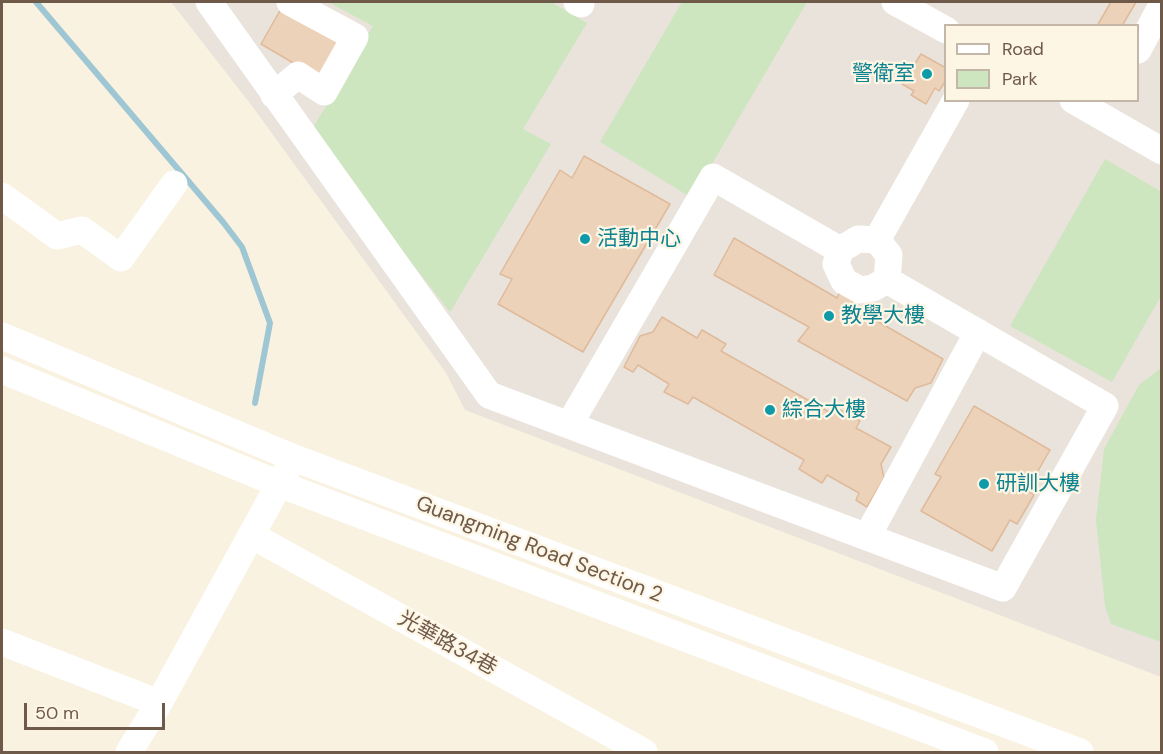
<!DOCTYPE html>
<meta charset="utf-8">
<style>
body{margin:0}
#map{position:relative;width:1163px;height:754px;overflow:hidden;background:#faf2e0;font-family:"DM Sans",sans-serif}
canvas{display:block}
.frame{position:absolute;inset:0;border:3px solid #6f5949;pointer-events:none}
.legend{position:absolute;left:944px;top:24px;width:195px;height:78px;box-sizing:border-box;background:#fef6e5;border:2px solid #c5b7a7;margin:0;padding:8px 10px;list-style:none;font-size:18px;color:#6f5949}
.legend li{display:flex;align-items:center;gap:12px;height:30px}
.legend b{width:30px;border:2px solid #c5b7a7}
.scale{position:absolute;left:24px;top:703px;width:141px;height:27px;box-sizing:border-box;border:3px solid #6f5949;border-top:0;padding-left:8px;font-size:18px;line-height:21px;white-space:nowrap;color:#6f5949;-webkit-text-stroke:4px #fef6e5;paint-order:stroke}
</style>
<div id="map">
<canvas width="1163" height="754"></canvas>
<div class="frame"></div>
<ul class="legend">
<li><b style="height:8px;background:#fff"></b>Road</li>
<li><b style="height:16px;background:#cde6c0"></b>Park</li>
</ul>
<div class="scale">50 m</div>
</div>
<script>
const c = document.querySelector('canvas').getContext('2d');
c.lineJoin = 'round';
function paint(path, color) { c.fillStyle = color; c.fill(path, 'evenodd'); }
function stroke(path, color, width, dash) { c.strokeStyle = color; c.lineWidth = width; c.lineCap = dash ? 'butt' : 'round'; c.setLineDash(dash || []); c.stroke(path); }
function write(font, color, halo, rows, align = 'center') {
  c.font = font + ' "DM Sans","Noto Sans TC",sans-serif'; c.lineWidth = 4.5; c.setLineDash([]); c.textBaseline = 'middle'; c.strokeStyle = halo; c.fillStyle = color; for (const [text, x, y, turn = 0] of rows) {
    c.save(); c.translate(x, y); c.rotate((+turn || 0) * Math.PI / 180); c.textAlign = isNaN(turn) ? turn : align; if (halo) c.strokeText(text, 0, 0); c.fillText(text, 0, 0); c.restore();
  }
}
paint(new Path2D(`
 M171,2H1161V677L465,410L446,373L252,106ZM946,26H1138V100H946Z`), '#e9e3db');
paint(new Path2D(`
 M328,2H551L587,23L523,129L551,144L450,312L310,133L373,26Z
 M682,2H807L692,198L600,142Z
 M1105,159L1162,192L1161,296L1112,382L1010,326Z
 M1161,368V642L1111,624L1105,606L1096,520L1104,449L1139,385Z`), '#cde6c0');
stroke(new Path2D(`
 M36,2L223,222L242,247L270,323L255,403`), '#9ec6d3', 6);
const building = new Path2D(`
 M1111,2H1136L1122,26H1097Z
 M282,7L345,44L324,81L261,44Z
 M921,54L946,68V80L939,91L935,88L926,104L911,95L914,91L902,84Z
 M584,156L670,204L583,352L498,304L512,279L500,274L560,170L572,178Z
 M734,238L837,298L843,285L858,294L851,306L943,359L931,383L915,388L907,401L798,341L809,327L714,275Z
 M662,317L697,338L702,330L726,344L721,351L831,413L835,407L860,421L856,428L891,447L881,464L884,478L867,507L856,500L859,493L827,475L822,483L799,469L804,460L693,397L688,404L664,392L669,384L638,365L633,372L624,367L640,336L653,332Z
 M974,406L1050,450L1027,490L1034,495L1017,524L1010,520L992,551L921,511L941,477L935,474Z`);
paint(building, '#edd2ba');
stroke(building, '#dfba9b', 1.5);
stroke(new Path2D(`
 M209,2L489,395L1003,588L1105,406L887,280L889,255L877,240
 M577,2L581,4
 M895,2L946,30
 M1138,50L1162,5
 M274,95L298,75L324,92L355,37L290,2
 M1073,100L1162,151
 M2,196L57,236L82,230L121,258L174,184
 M840,250L836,264L844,281L860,290L873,288L887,280
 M2,336L294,458L1080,752
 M2,370L279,484L985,752
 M569,425L713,177L840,250L858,239L877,240L956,100
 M251,535L644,752
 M867,537L978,332
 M2,642L159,703
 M129,752L159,703L287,470`), '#fff', 27);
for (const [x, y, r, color] of [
 [927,74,6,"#0f9aa8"],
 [585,239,6,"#0f9aa8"],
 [829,316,6,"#0f9aa8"],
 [770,410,6,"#0f9aa8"],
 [984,484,6,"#0f9aa8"]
]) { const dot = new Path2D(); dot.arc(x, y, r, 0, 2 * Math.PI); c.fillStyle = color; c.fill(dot); stroke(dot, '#fef6e5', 2); }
write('21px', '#0d838f', '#fef6e5', [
 ["警衛室",915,74,"right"],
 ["活動中心",597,239],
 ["教學大樓",841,316],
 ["綜合大樓",782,410],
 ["研訓大樓",996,484]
], 'left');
write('21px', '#6f5949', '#fef6e5', [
 ["Guangming Road Section 2",539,550,21],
 ["光華路34巷",447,644,29]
]);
</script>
